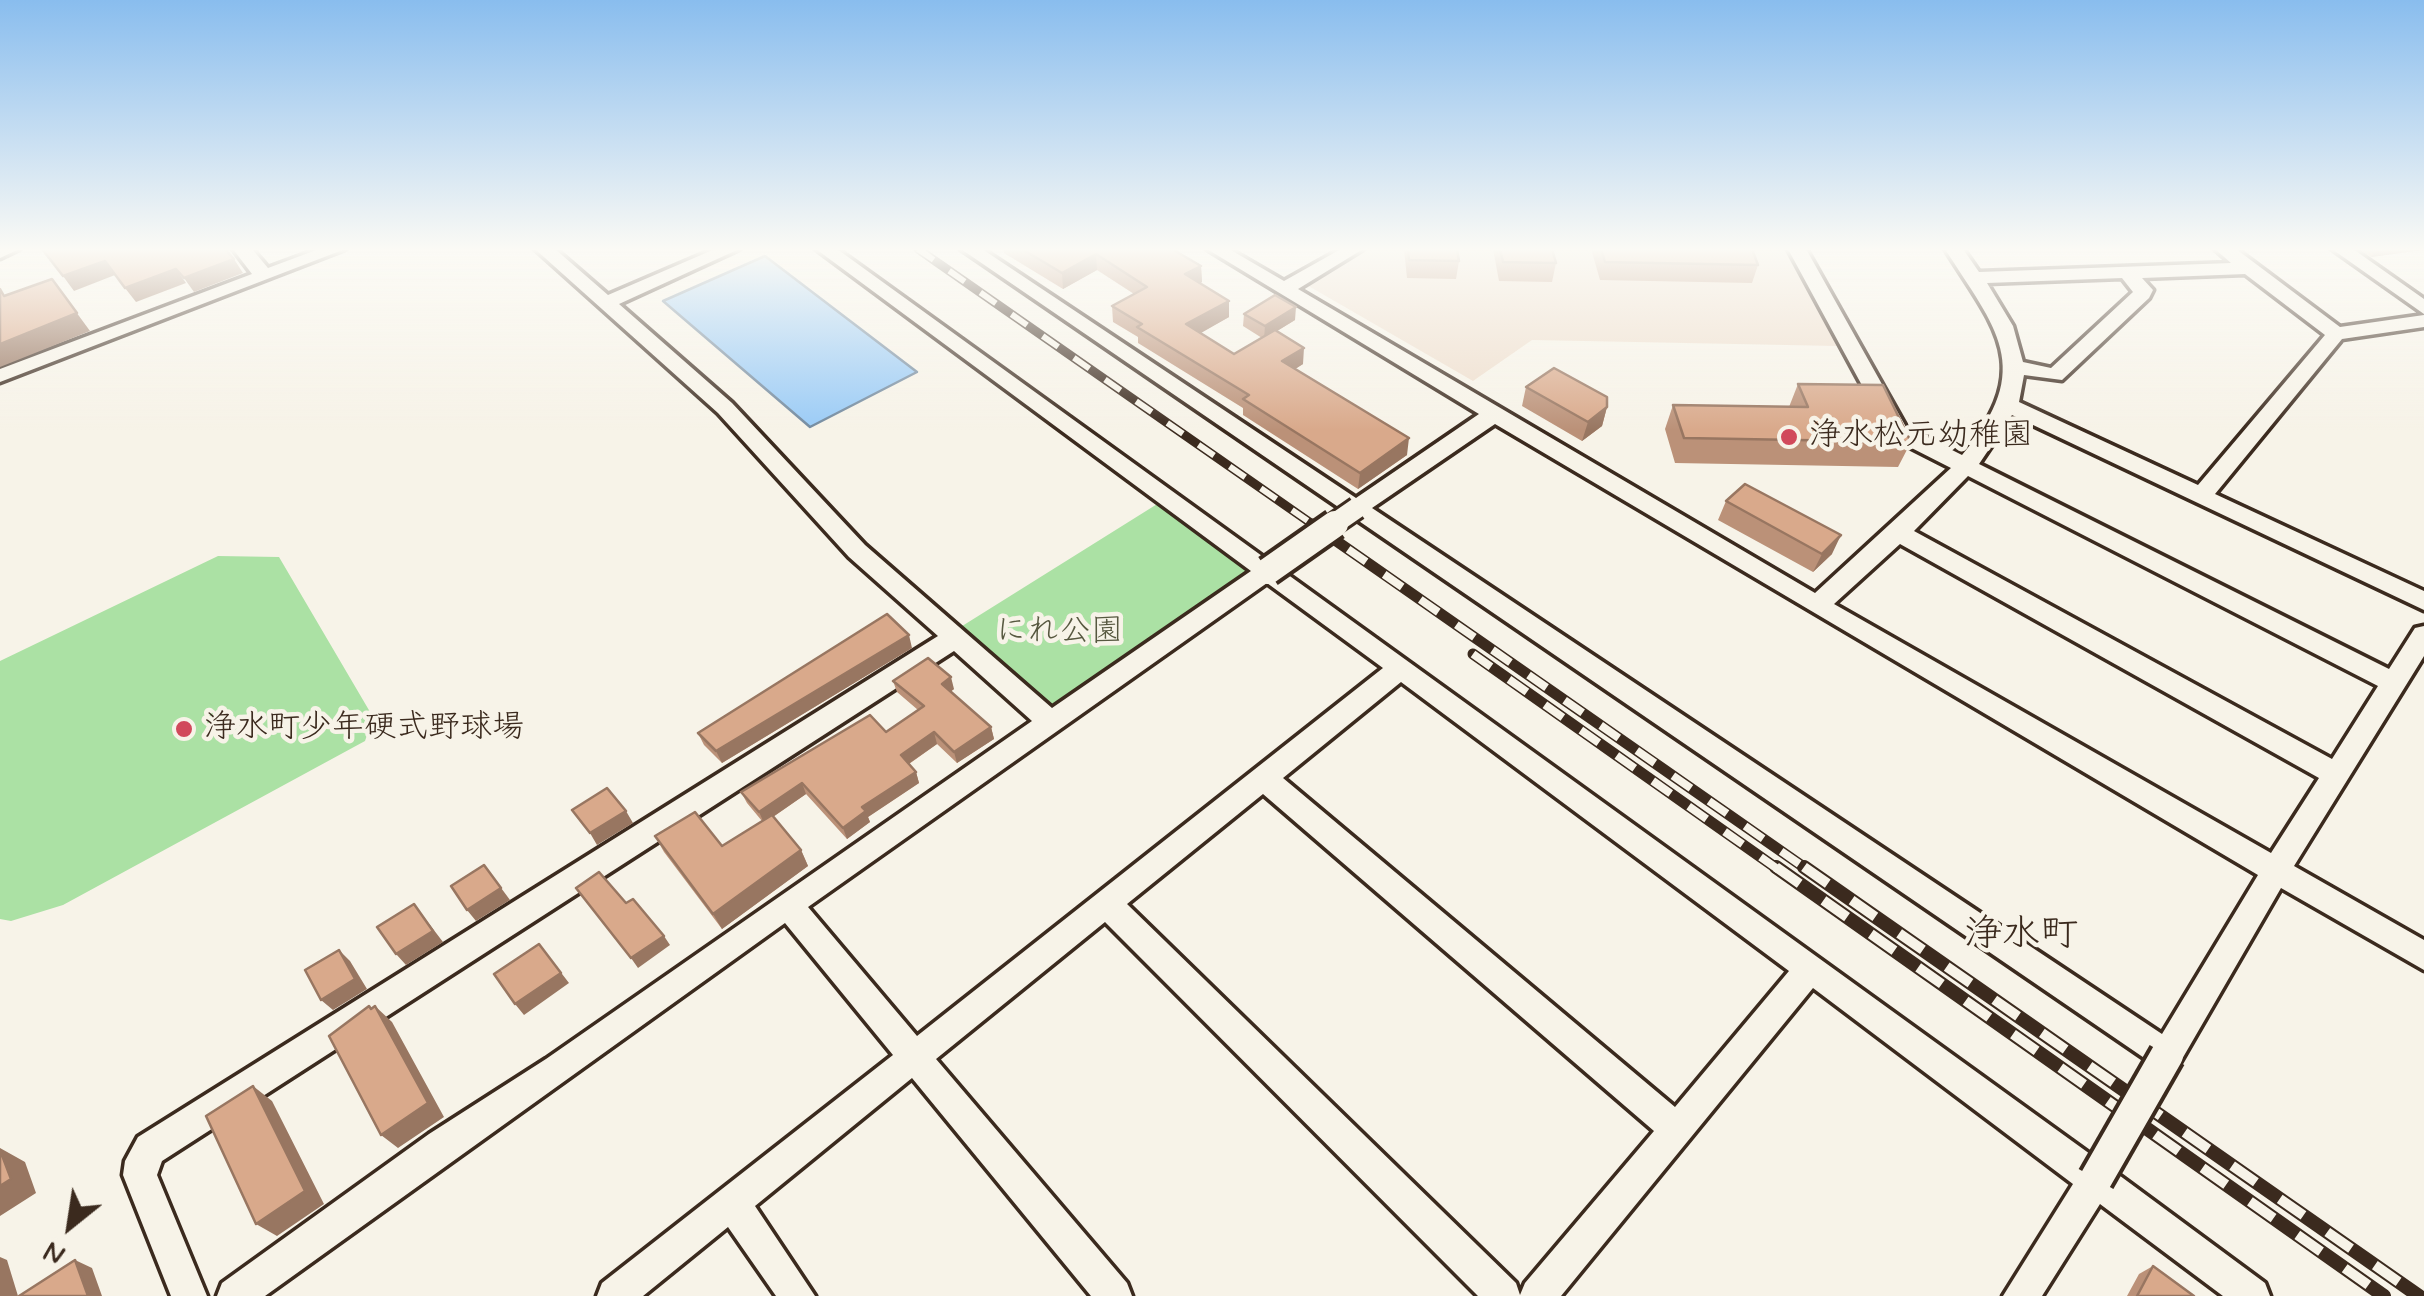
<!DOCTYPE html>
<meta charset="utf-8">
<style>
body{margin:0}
#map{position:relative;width:2424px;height:1296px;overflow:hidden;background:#f7f3e8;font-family:Mynerve,sans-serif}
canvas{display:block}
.north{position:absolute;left:20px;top:1176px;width:100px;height:100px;-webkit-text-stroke:8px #f7f3e8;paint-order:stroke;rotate:210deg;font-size:28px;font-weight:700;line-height:40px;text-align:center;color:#3b2a1e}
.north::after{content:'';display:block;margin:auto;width:35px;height:45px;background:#3b2a1e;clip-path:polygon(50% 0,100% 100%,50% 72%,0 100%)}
</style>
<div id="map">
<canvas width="2424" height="1296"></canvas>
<div class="north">N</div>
</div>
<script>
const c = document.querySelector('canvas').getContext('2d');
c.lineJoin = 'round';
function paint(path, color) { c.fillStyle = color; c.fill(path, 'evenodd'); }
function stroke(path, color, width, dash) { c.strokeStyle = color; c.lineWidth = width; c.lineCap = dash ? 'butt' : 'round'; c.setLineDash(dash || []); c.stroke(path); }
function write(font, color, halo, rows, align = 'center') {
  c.font = font + ' Mynerve,"Klee One",sans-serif'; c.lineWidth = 9; c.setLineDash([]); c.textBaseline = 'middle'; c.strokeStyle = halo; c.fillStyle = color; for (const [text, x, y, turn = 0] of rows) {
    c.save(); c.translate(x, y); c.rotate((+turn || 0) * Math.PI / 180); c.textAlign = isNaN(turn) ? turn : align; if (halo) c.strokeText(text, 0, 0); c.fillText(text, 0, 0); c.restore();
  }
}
paint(new Path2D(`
 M1362,249H1786L1837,346L1532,340L1473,381L1305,284Z`), '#edc');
paint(new Path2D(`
 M1162,501L1253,569L1052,708L959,628Z
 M218,556L279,557L373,717L365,741L63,905L11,921L0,919V661Z`), '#abe1a4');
const water = new Path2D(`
 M765,256L917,372L810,427L663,301Z`);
paint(water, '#9acbf6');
stroke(water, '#748ba0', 2.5);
const minor = new Path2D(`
 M0,249H19L0,258Z
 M233,249H252L268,268L319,249H345L0,382V369L252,274Z
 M535,249H555L608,295L715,249H739L619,304L732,403L865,545L1052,708L1251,571L816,249H837L2108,1167L2265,1283L2270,1296H2223L2100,1204L2042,1296H2003L2073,1184L1813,988L1561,1296H1478L1105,922L936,1059L1127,1283L1132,1296H1091L912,1078L755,1206L815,1296H776L728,1227L643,1296H597L602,1283L893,1055L785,923L265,1296H217L222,1283L429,1134L546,1059L1032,721L954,651L162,1161L157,1175L207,1296H171L123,1175L125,1161L138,1137L938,636L849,557L718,413ZM1267,583L1383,668L917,1036L808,907ZM1401,682L1789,971L1675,1107L1283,778ZM1263,794L1654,1131L1525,1283L1520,1295L1516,1283L1127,904Z
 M961,249H982L1356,498L1479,414L1207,249H1229L1284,281L1341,249H1363L1298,289L1815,593L1951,468L1890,437L1788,249H1806L1906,427L1962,455C2037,367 1995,328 1945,249H1963L1979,272L2231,263L2215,249H2236L2340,327L2424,315V327L2342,339L2215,494L2424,591V610L2012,415L1979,464L2389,669L2415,628L2424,626V656L2294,866L2424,940V970L2281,888L2178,1066L2167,1070L2156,1066ZM2245,274L2325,335L2198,485L2019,402L2024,375L2062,380L2149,298L2153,290L2142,278ZM2122,278L2133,292L2051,368L2023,362L2013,326L1987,283ZM1495,424L2258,875L2162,1034L1372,508ZM1968,476L2378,686L2332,759L1914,531ZM1900,544L2319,778L2271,853L1834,604Z
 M2332,249H2353L2424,299V314Z`);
stroke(minor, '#3b2a1e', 7);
paint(minor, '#f7f3e8');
const railFar2 = new Path2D(`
 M918,249L1315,526`);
const railFar1 = new Path2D(`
 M1312,524L1808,870
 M1473,654L1779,870`);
const rail = new Path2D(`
 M1776,867L2384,1296
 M1804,867L2419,1296`);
stroke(railFar2, '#3b2a1e', 9);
stroke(railFar1, '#3b2a1e', 11);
stroke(rail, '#3b2a1e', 14);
stroke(railFar2, '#f7f3e8', 6, [19]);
stroke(railFar1, '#f7f3e8', 8, [22]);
stroke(rail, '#f7f3e8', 10, [29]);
const minorBridgeFar2 = new Path2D(`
 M1331,526L1357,508`);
const minorBridgeFar1 = new Path2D(`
 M1268,571L1335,524`);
const minorBridge = new Path2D(`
 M2096,1179L2167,1055`);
stroke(minorBridgeFar2, '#3b2a1e', 26, []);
stroke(minorBridgeFar1, '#3b2a1e', 34, []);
stroke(minorBridge, '#3b2a1e', 40, []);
stroke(minorBridgeFar2, '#f7f3e8', 20);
stroke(minorBridgeFar1, '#f7f3e8', 26);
stroke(minorBridge, '#f7f3e8', 32);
paint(new Path2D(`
 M1003,249H1172L1201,266L1202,282L1200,283L1229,301V317L1200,333L1234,354L1262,338L1243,326L1244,314L1295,320L1277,331L1303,364L1295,369L1407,455L1358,489L1243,415V408L1138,343V337L1113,322L1112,306L1134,294L1097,270L1063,289L1004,253Z
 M1404,249H1457L1459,261L1456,279L1407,278Z
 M1493,249H1552L1556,263L1552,282L1499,281Z
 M1592,249H1752L1758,265L1752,283L1600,280L1592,252Z
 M2359,249H2424L2371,257Z
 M1798,384L1911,442L1898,467L1675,463L1665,429L1673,405L1789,407Z
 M1526,387L1607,407L1602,426L1582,441L1522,406Z
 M1726,501L1832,554L1813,572L1718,520Z
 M912,648L722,763L704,745L698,733Z
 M893,681L954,689L950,692L991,727L994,739L957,763L937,744L909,764L916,772L919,783L868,817L870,822L847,839L806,794L773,817L801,850L808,866L722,929L664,852L655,836L722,846L762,821L747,803L741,792L886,732L918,710L897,692Z
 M2153,1266L2194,1296H2127L2139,1274Z`), '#bb9178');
paint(new Path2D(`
 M2378,249H2424V250L2371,257Z
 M1096,254L1097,270L1063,289L1062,273Z
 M234,259L243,273L194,292L184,278Z
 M105,261L115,275L74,291L63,276Z
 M1201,266L1202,282L1185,290V274Z
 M176,269L186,283L136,302L125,288Z
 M52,279L90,331L0,367V344Z
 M1229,301V317L1187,341L1186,324Z
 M1296,307L1295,320L1264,339L1265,326Z
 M1304,348L1303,364L1281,378L1282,361Z
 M1607,407L1602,426L1582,441L1588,422Z
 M1409,438L1407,455L1358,489L1360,473Z
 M1841,535L1832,554L1813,572L1822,554Z
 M909,635L912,648L722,763L716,751Z
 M951,677L954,689L945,696L942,684Z
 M991,727L994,739L957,763L954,752Z
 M934,732L937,744L904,767L901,755Z
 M916,772L919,783L868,817L870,822L847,839L843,828L862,807Z
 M802,783L806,794L764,823L759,812Z
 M626,811L633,823L597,845L590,833Z
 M801,850L808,866L722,929L713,914Z
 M484,865L510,900L476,921L467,910Z
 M414,904L443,942L406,965L396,954Z
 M664,936L670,945L638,968L631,958Z
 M539,944L569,983L524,1015L515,1004Z
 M339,950L350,961L367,989L333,1010L321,1000Z
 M369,1006L382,1018L375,1006L392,1022L444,1117L398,1148L381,1135Z
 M253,1086L272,1101L324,1204L277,1236L256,1224Z
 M0,1148L25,1162L36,1193L0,1216Z
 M0,1257L7,1260L18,1296H0Z
 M75,1260L92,1268L102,1296H88Z`), '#987661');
const building = new Path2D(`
 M42,249H225L234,259L184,278L176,269L125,288L105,261L63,276Z
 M1022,249H1172L1201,266L1185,274L1229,301L1186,324L1234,354L1275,330L1304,348L1282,361L1409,438L1360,473L1243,399L1249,395L1137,327L1142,324L1112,306L1147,287L1096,254L1062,273Z
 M1408,249H1457L1459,261L1409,260Z
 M1500,249H1552L1556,263L1503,262Z
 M1601,249H1752L1758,265L1605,262Z
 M52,279L77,313L0,344V289L4,296Z
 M1275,295L1296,307L1265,326L1244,314Z
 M1554,368L1607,397V407L1588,422L1526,387Z
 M1798,384L1883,385L1911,442L1684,438L1673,405L1808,407Z
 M1745,484L1841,535L1822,554L1726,501Z
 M887,614L909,635L716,751L698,733Z
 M928,658L951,677L942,684L991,727L954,752L934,732L901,755L916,772L862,807L866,811L843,828L802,783L759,812L741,792L870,715L886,732L924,706L893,681Z
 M607,788L626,811L590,833L572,810Z
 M695,812L722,846L772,815L801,850L713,914L655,836Z
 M484,865L501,888L467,910L451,886Z
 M599,872L626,903L633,899L664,936L631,958L576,888Z
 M414,904L433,931L396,954L377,927Z
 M539,944L561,973L515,1004L494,974Z
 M339,950L355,979L321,1000L305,970Z
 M369,1006L371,1009L375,1006L428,1103L381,1135L329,1036Z
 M253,1086L305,1191L256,1224L206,1116Z
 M0,1150L11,1179L0,1186Z
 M75,1260L88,1296H19Z
 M2153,1266L2194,1296H2137Z`);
paint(building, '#d9a98b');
stroke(building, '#987661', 2.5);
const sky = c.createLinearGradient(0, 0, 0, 430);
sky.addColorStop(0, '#89bdee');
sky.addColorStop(0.58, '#fbfaf5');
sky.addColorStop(1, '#fbfaf500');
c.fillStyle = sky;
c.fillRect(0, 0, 2424, 430);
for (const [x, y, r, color] of [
 [1789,437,10,"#d1495b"],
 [184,729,10,"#d1495b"]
]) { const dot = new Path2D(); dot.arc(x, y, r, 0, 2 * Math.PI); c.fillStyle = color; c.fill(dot); stroke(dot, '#f7f3e8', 4); }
write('32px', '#3b2a1e', '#f7f3e8', [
 ["浄水松元幼稚園",1809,437],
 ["浄水町少年硬式野球場",204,729]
], 'left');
write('32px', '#575840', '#f7f3e8', [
 ["にれ公園",1059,633]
]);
write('38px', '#3b2a1e', '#f7f3e8', [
 ["浄水町",2021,937]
]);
</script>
